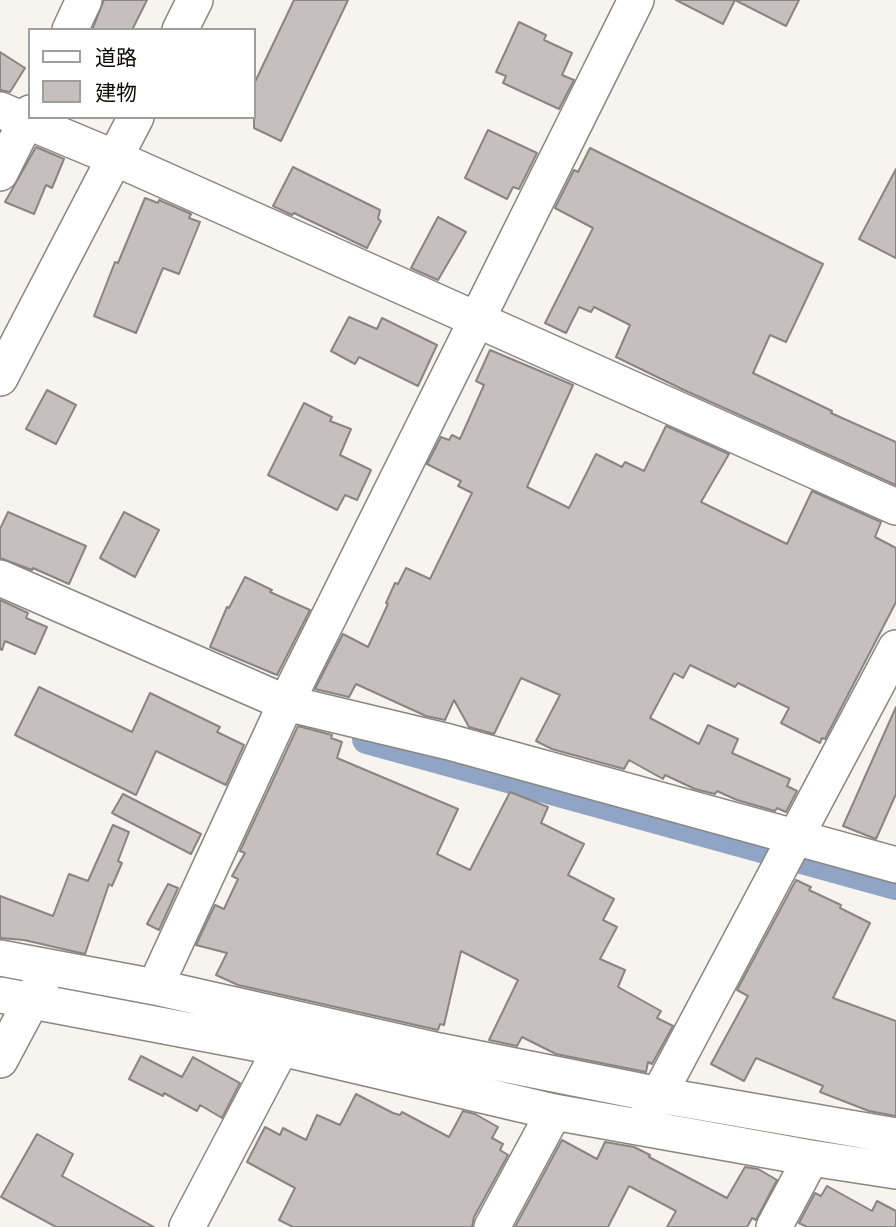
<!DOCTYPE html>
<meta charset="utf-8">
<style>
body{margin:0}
#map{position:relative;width:896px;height:1227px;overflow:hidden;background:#f7f3ee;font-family:"Titillium Web","Noto Sans JP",sans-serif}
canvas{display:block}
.legend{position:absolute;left:28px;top:28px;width:228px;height:91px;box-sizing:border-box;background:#fff;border:2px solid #9e9e9d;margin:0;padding:9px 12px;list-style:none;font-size:21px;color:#0d0c0a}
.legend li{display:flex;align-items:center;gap:14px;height:35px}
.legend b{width:35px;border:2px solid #9e9e9d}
</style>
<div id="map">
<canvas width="896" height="1227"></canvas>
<ul class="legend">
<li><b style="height:9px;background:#fff"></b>道路</li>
<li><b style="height:19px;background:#c6bfbe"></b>建物</li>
</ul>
</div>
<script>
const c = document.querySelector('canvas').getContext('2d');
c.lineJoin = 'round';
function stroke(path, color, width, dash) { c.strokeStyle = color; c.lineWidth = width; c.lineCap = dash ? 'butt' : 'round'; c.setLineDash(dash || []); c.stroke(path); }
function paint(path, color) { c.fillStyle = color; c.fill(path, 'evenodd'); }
stroke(new Path2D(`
 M367,739L896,885
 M100,994L195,1013`), '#90a5c6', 30);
const building = new Path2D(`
 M104,0H147L132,30H92Z
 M294,0H348L281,141L254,128V84Z
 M676,0H799L786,26L735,0L723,24Z
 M519,22L546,35L544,40L572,53L562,75L574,80L559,109L503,83L506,76L496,72Z
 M0,52L25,68L10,92L0,90Z
 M488,130L537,153L519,189L513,187L507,199L465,178Z
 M36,147L64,159L52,188L46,185L34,214L5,202Z
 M590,148L823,264L786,342L770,335L753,373L832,411L831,413L896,442V485L684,390L616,357L630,325L594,307L591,312L579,307L566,333L545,323L593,228L555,208L574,170L578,172Z
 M293,167L380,210L378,219L381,221L367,248L294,213L292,215L273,206Z
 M896,169V258L859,239Z
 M145,198L158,203L159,200L191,214L189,218L200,222L179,274L163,268L136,333L94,316L115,262L118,263Z
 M438,217L466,232L438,280L411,268Z
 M349,317L377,329L382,318L437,345L418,386L359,357L355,364L331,351Z
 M490,350L573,385L527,487L569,508L596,454L622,467L625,462L644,471L666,426L729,454L701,502L787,544L812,491L881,522L875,537L896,548V602L825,739L822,738L820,743L781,723L789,708L738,683L735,687L690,665L683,678L674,673L650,718L699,744L708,725L738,739L732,753L790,779L787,786L797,791L786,812L777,808L775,811L737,800L717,791L715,794L695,789L665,775L663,779L629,760L624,769L552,749L536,741L560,695L521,678L494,734L469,727L454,700L445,720L426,716L356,684L349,697L315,689L343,634L368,647L388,604L386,603L395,583L398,584L406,568L430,579L472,493L458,486L461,481L427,464L441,437L449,440L452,435L460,439L484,385L476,381Z
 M47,390L76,405L56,444L26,429Z
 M304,403L332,417L330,421L351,429L340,455L371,470L357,500L345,495L337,510L268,475Z
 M8,512L86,546L69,584L33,568L32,570L0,558V529Z
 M124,512L159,530L135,577L100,558Z
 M245,577L272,590L270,592L310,610L277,675L210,647L227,607L229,608Z
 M0,600L28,613L26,618L47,627L35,654L5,641L2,650L0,649Z
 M39,687L132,732L150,693L220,727L217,732L244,745L226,785L156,751L136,795L15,735Z
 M896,707V794L876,839L843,826Z
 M298,726L332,735L331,738L342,742L337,758L458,809L437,854L470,870L510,792L548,807L541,823L584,844L568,875L614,899L603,920L617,927L600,959L625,970L618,987L661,1011L657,1018L673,1026L652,1064L648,1062L646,1072L556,1054L522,1037L517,1046L489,1040L518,980L461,951L444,1025L440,1024L438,1030L238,985L216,975L227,953L196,945L215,905L224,909L238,879L232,876L245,853L240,851Z
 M123,794L201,834L191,854L112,813Z
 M113,825L129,832L118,861L122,863L112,886L109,884L85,954L24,940L0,938V896L53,916L69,874L88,881Z
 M796,880L811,887L809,890L841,905L840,908L870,923L833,998L896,1021V1116L869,1111L820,1092L823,1086L756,1058L744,1081L711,1064L748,996L737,990Z
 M168,884L178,888L159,930L147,924Z
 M141,1056L182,1077L193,1057L240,1083L222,1118L200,1105L197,1111L164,1093L163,1096L129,1079Z
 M356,1094L393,1113L400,1115L402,1112L449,1137L463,1111L475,1114L498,1127L492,1138L503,1144L500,1150L508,1155L474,1217L472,1227H293L279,1220L295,1188L247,1162L265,1127L280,1135L283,1128L306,1140L317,1115L340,1125Z
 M37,1134L73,1154L62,1176L154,1227H56L1,1197Z
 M562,1140L597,1159L605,1142L634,1147L650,1155L649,1157L727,1198L745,1167L758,1169L777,1180L756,1220L752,1218L747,1227H667L676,1211L629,1186L608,1227H515Z
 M827,1186L872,1211L877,1201L896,1211V1227H807L799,1223L815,1193L821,1196Z`);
paint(building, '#c6bfbe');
stroke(building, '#8b8483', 2);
const minor = new Path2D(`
 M70,30L84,0
 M180,30L195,0
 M0,110L115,158L896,507
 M0,173L30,113
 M0,378L136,117
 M0,578L286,703L449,742L896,865
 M0,958L155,987L439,1051L659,1095L896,1136
 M155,987L286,703L636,0
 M0,995L281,1048L554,1112L811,1158L896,1171
 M0,1060L41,983
 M648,1115L896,648
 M187,1227L281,1048
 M492,1227L554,1112
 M774,1227L811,1158`);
stroke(minor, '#8a8681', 38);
stroke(minor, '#fff', 35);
</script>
